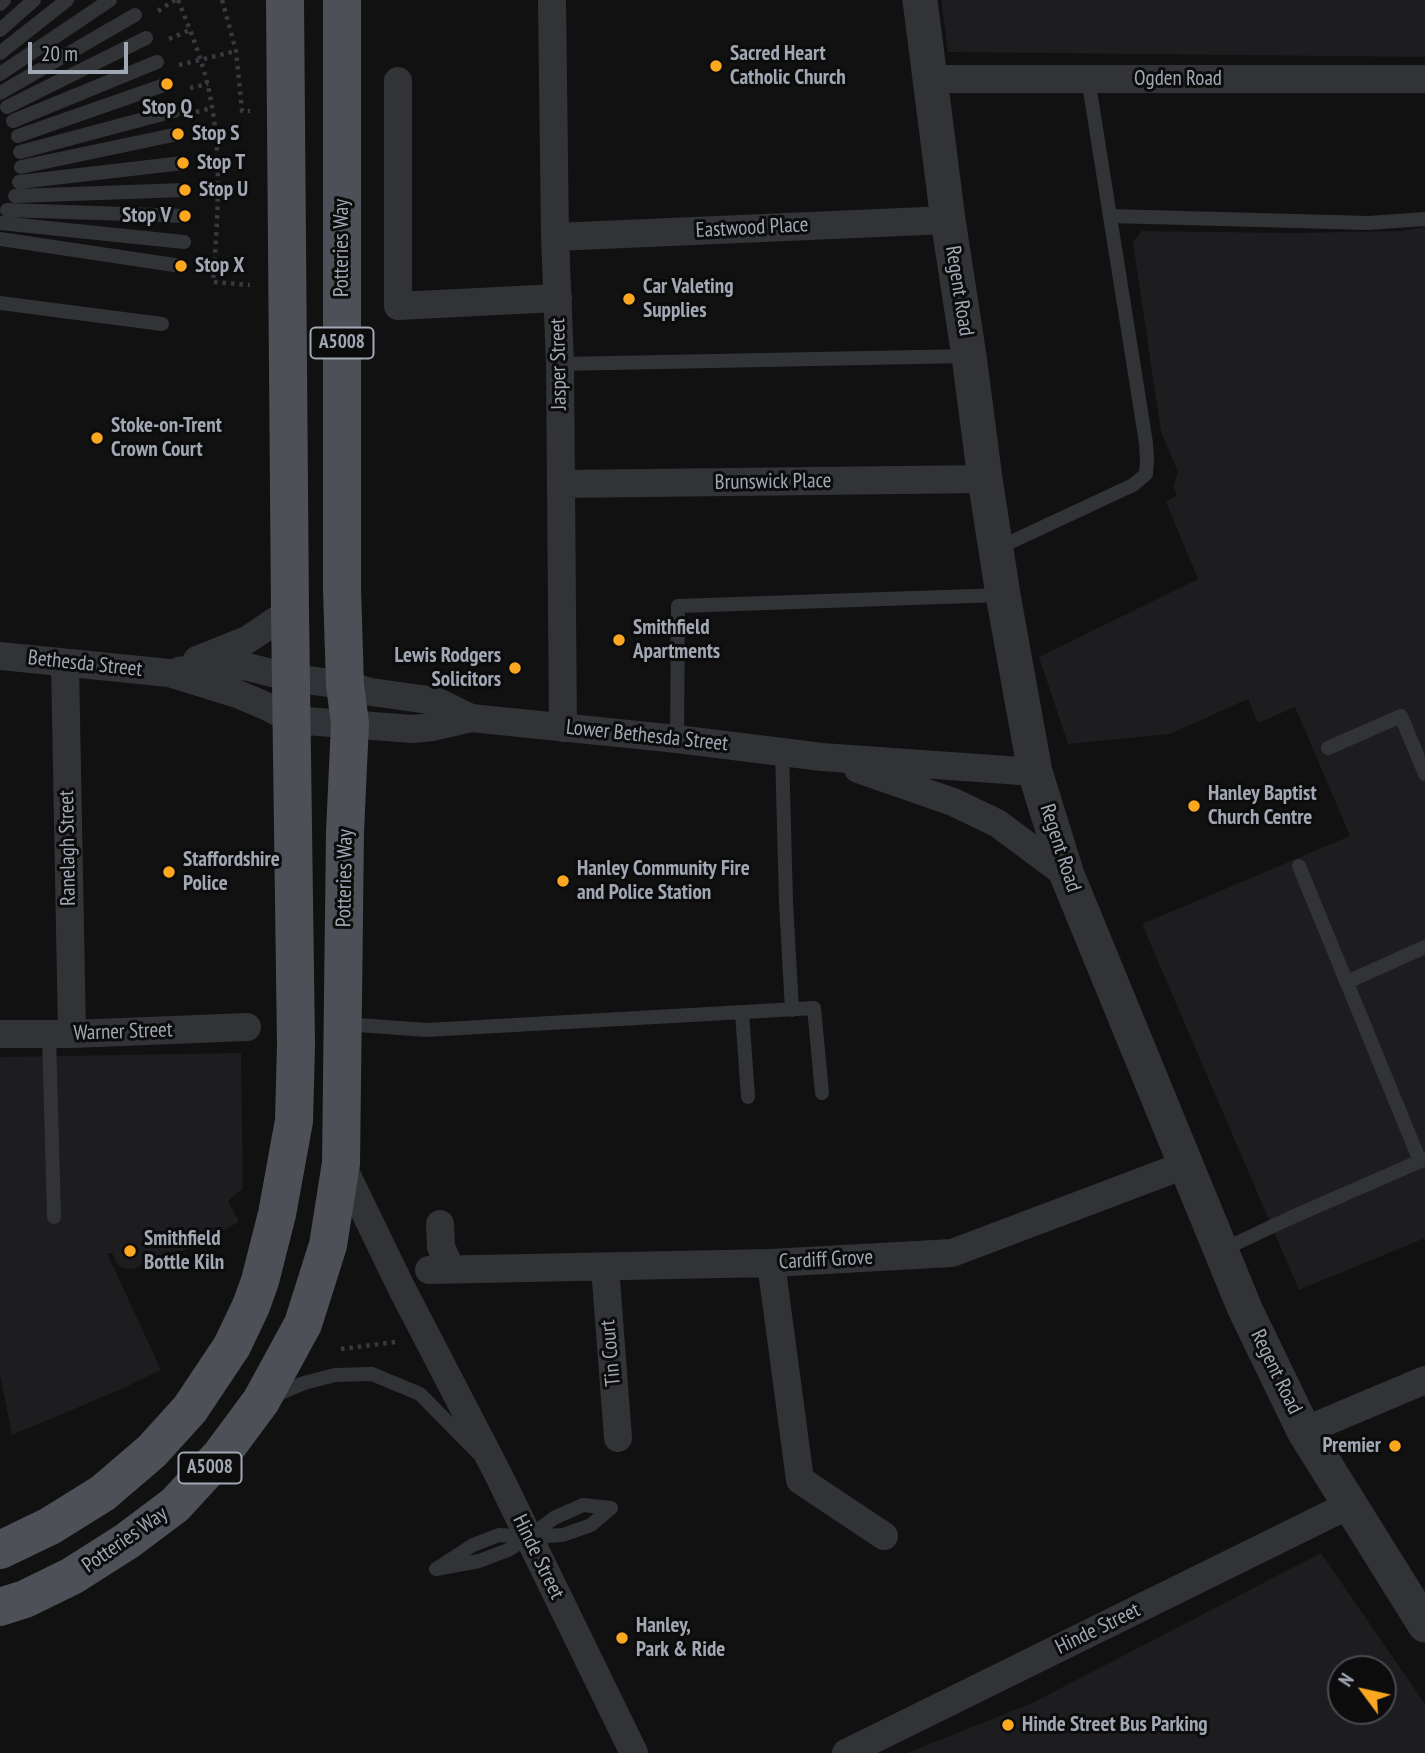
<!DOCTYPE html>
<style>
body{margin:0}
#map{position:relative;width:1425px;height:1753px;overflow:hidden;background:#111112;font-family:"PT Sans Narrow",sans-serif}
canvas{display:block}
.north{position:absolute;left:1327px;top:1655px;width:70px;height:70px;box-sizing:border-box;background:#0c0c0d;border:2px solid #484a50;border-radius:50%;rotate:303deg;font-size:19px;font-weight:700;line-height:28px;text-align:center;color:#a1a8b4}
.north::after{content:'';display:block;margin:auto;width:24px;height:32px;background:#fba820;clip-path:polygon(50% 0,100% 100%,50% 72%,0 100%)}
.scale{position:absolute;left:28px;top:42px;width:100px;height:32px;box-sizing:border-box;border:4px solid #a1a8b4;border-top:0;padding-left:9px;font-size:21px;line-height:24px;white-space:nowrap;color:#a1a8b4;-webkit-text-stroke:5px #0c0c0d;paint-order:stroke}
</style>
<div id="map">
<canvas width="1425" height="1753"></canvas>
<div class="north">N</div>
<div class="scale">20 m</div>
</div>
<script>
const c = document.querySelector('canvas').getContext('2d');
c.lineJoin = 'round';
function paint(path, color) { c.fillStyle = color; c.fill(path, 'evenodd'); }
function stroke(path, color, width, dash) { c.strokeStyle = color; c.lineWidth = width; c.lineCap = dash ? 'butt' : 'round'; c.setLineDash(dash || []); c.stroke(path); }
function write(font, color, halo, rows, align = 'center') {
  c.font = font + ' "PT Sans Narrow",sans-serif'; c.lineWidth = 6; c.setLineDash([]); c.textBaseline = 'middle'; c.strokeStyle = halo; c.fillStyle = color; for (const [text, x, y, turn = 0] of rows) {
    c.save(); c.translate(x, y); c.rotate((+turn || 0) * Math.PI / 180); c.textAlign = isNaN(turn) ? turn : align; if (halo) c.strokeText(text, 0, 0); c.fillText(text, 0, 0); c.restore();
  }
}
paint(new Path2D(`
 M941,0H1425V57L948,52Z
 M1425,227V1238L1299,1290L1142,924L1350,836L1295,707L1258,723L1248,699L1170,734L1068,744L1039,657L1198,579L1166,502L1177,495L1173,487L1178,472L1161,432L1133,243L1141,231L1292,233L1400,231Z
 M241,1053L243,1188L228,1201L239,1222L155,1265L148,1251L143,1263L136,1268L131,1269L122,1268L118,1265L112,1253H107L161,1370L117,1391L12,1435L0,1375V1057Z
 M1321,1553L1425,1704V1753H907L1032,1703ZM1341,1669H1383V1711H1341Z`), '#1d1d1f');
stroke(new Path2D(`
 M178,0C189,27 200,54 207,82C223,147 218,215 213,282L250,285
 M222,0L236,51L242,111H250
 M158,11L175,0
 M169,39L190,30
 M179,65L236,51
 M190,88L208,84
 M196,112L212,108
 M341,1349L395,1342`), '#373a3e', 4.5, [3.5, 5]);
stroke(new Path2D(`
 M0,4L4,0
 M0,30L34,0
 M0,53L67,0
 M0,74L110,0
 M0,93L135,15
 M7,107L146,38
 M13,121L157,62
 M18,136L167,84
 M20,152L174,111
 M21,167L178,134
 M19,182L183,163
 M15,196L185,190
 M7,210L185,216
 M1110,216L1369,223L1425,219
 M0,223L184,242
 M0,239L181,266
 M0,303L162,324
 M560,364L968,356
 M996,549L1133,485L1146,474L1147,460L1146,443L1088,78
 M677,739L678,606L1003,595
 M1328,748L1401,716L1425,774
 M782,751L786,902L792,1010
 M1299,866L1420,1161
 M1347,982L1425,947
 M742,1013L748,1097
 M344,1024L427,1030L814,1008L822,1093
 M49,1034L54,1217
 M1222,1250L1290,1218L1425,1159
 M271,1397L304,1383L335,1375L372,1374L420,1394L478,1453
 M436,1569L479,1561L508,1550L529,1537L554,1518L583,1505L611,1508L591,1525L563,1535L529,1537L499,1535L473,1545L436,1569`), '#313337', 14);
stroke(new Path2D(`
 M552,0L555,237L560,364L563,728
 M931,79H1425
 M398,81V306L558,298
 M555,237L948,220
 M561,484L985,479
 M0,656L169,673L240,695L266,706L292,720L413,729L432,727L471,718L677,739L822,757L1035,772
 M197,660L247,640L290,611
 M65,663L72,1034
 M179,671L226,665L248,667L292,678L345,685L371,692L436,701L471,718
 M858,769L953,802L997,823L1067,875
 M0,1034H72L247,1027
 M341,1163L401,1287L498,1474L634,1753
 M440,1224L441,1247L451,1269
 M771,1263L800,1480L884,1536
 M605,1267L618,1438
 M429,1270L771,1263L952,1253L1185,1165
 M1304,1431L1425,1380
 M846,1753L1351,1504`), '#313337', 28);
stroke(new Path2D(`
 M920,0L948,220L969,356L985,479L1003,595L1035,772L1067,875L1245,1309L1304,1431L1425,1625`), '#313337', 35);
stroke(new Path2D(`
 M0,1550L50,1526L103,1493L152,1451L190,1409L232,1346L251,1306L260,1281L277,1214L294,1121L296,1045L290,611L285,0
 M0,1607L25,1599L72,1576L127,1541L175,1505L221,1455L261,1401L303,1324L328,1245L341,1163L345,832L350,723L345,685L342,589V0`), '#4d5057', 38);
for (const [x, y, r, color] of [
 [716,66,7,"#fba820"],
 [167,84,7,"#fba820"],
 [178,134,7,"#fba820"],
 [183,163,7,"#fba820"],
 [185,190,7,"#fba820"],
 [185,216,7,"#fba820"],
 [181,266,7,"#fba820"],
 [629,299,7,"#fba820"],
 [97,438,7,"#fba820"],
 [619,640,7,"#fba820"],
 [515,668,7,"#fba820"],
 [1194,806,7,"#fba820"],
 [169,872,7,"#fba820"],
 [563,881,7,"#fba820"],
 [130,1251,7,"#fba820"],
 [1395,1446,7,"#fba820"],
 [622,1638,7,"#fba820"],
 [1008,1725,7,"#fba820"]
]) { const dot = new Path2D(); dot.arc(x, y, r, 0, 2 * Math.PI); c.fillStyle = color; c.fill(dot); stroke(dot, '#0c0c0d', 2.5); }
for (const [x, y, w] of [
 [342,343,63],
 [210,1468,63]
]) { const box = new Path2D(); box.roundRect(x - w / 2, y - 15.5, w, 31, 5); c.fillStyle = '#0c0c0d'; c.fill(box); stroke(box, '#a1a8b4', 2); }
write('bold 19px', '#a1a8b4', null, [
 ["A5008",342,343],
 ["A5008",210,1468]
]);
write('bold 21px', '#a1a8b4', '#0c0c0d', [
 ["Sacred Heart",730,54],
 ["Catholic Church",730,78],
 ["Stop Q",167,108,"center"],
 ["Stop S",192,134],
 ["Stop T",197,163],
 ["Stop U",199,190],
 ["Stop V",171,216,"right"],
 ["Stop X",195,266],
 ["Car Valeting",643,287],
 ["Supplies",643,311],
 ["Stoke-on-Trent",111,426],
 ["Crown Court",111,450],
 ["Smithfield",633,628],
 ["Apartments",633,652],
 ["Lewis Rodgers",501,656,"right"],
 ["Solicitors",501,680,"right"],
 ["Hanley Baptist",1208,794],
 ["Church Centre",1208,818],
 ["Staffordshire",183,860],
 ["Police",183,884],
 ["Hanley Community Fire",577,869],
 ["and Police Station",577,893],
 ["Smithfield",144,1239],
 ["Bottle Kiln",144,1263],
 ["Premier",1381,1446,"right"],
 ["Hanley,",636,1626],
 ["Park & Ride",636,1650],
 ["Hinde Street Bus Parking",1022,1725]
], 'left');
write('21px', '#a1a8b4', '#0c0c0d', [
 ["Ogden Road",1178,79],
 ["Eastwood Place",752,228,-3],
 ["Potteries Way",342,248,-90],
 ["Regent Road",959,291,81],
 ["Jasper Street",559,364,-91],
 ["Brunswick Place",773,482,-1],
 ["Bethesda Street",85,664,6],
 ["Lower Bethesda Street",647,736,6],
 ["Ranelagh Street",68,848,-91],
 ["Regent Road",1060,848,72],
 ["Potteries Way",345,878,-89],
 ["Warner Street",123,1032,-2],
 ["Cardiff Grove",826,1260,-3],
 ["Tin Court",611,1353,-95],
 ["Regent Road",1276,1372,64],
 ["Potteries Way",125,1540,-35],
 ["Hinde Street",538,1557,64],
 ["Hinde Street",1098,1629,-26]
]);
</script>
